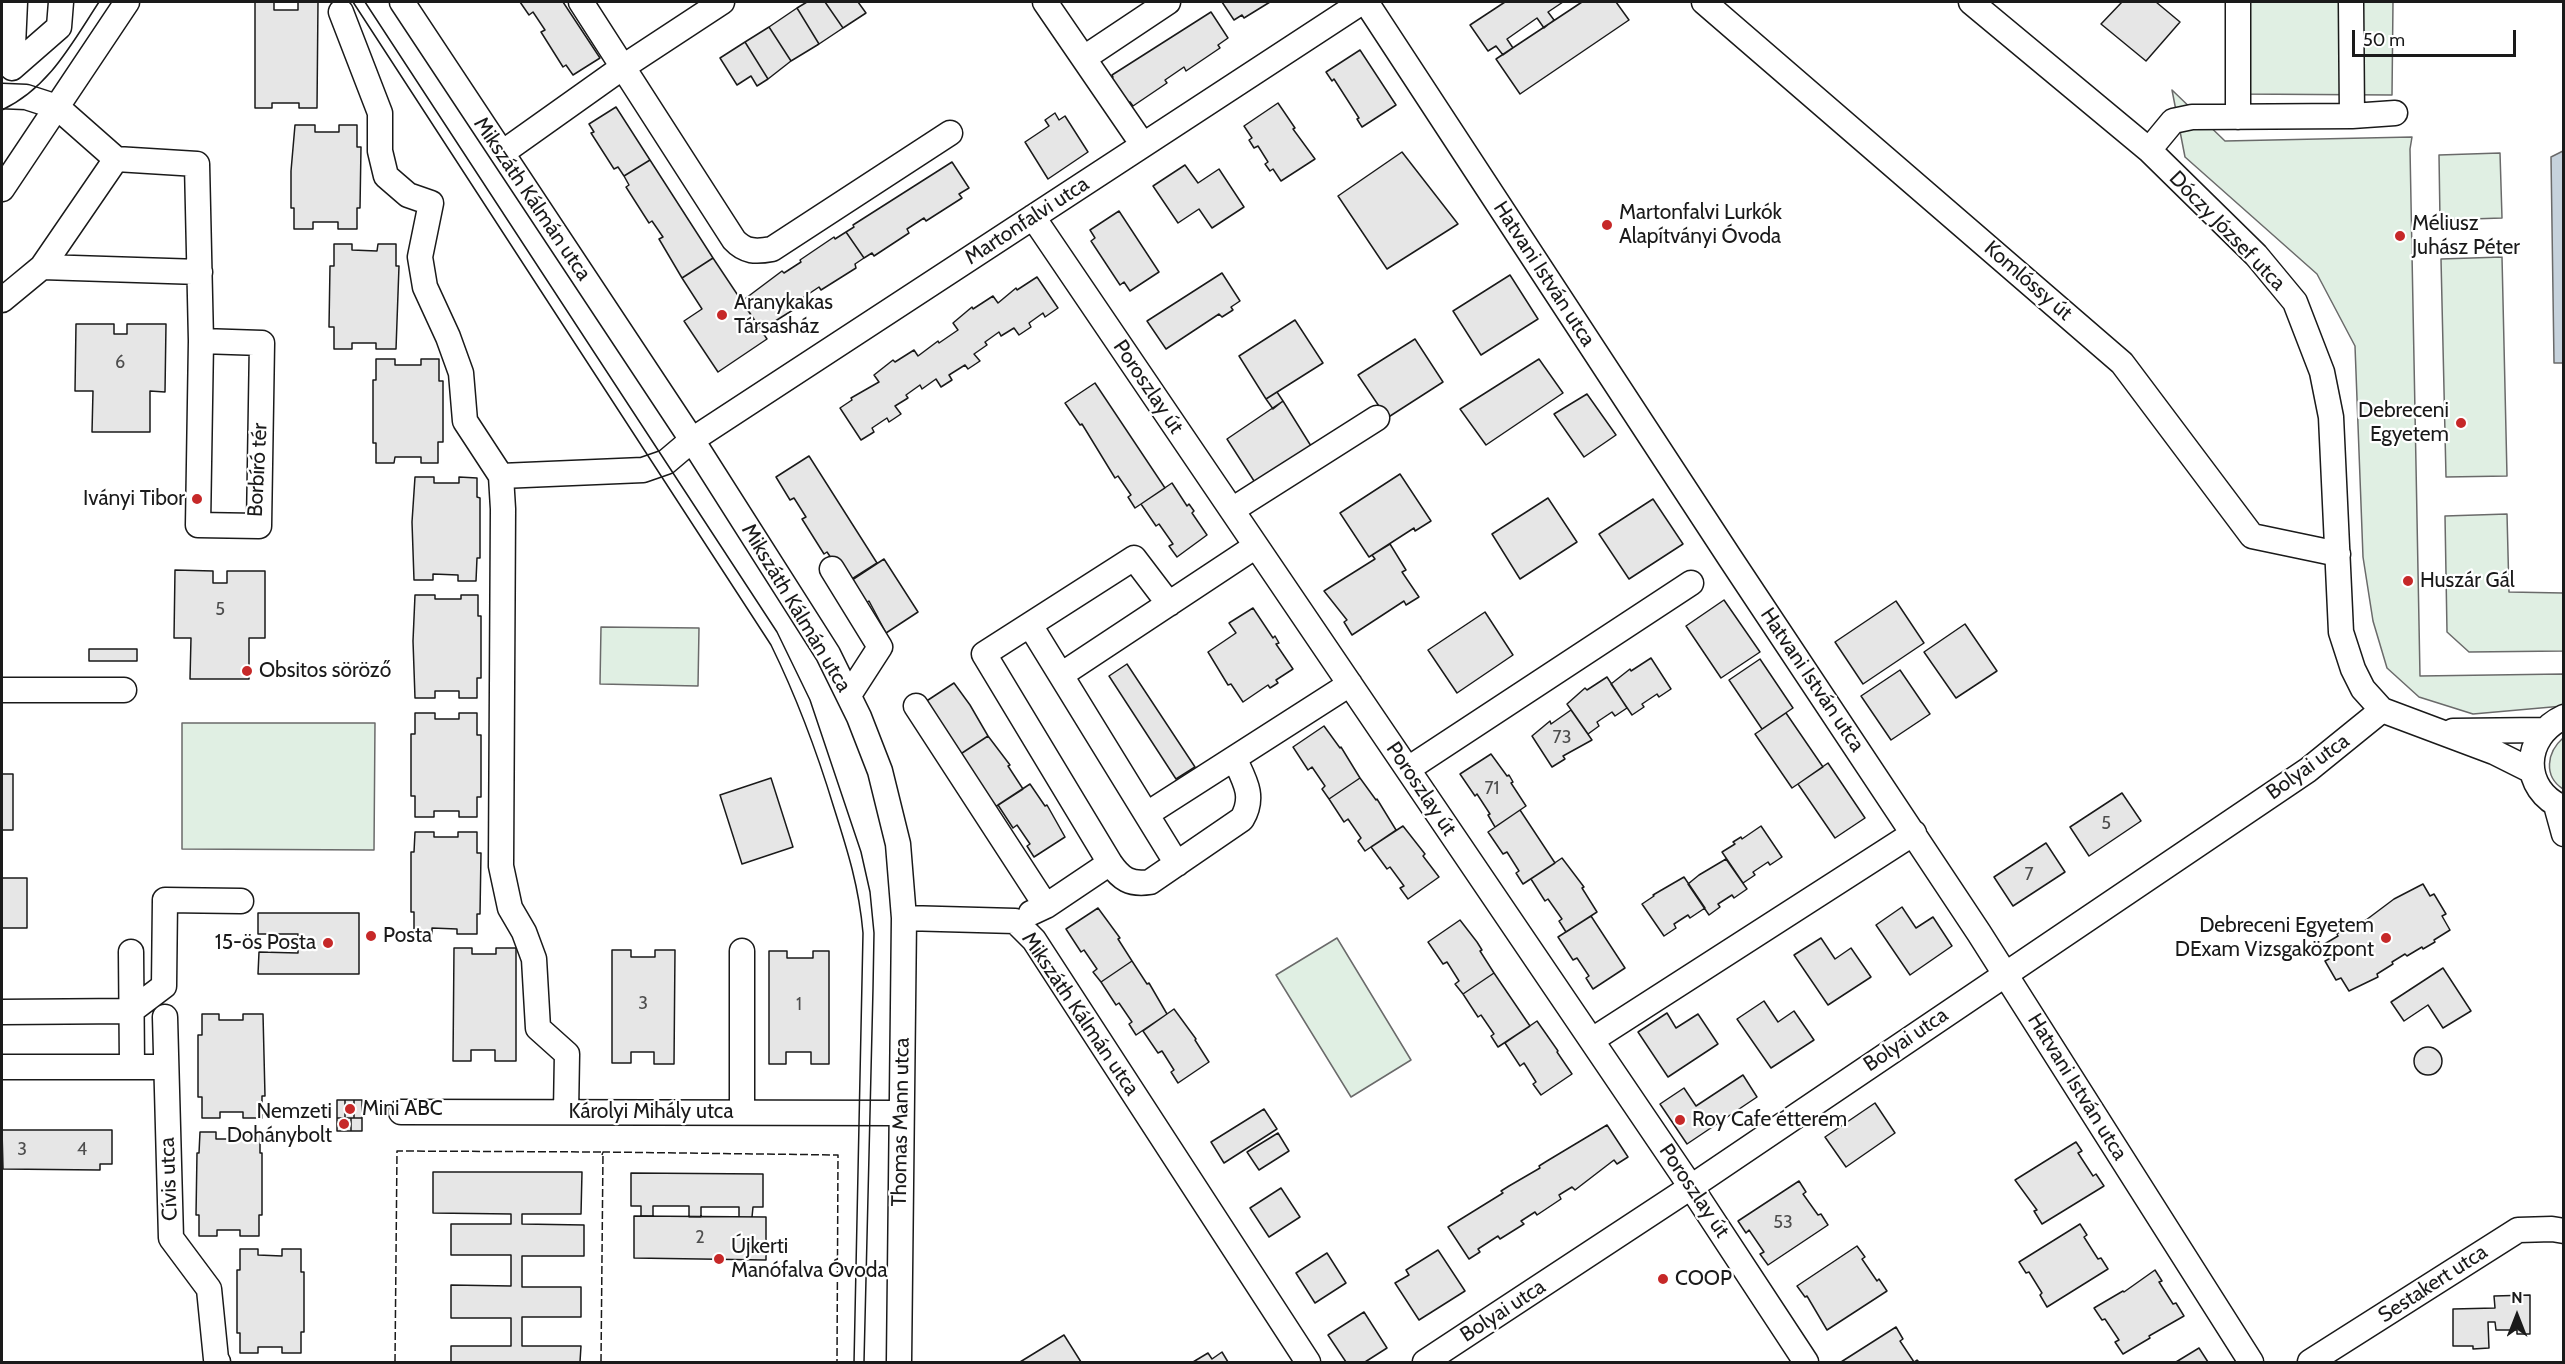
<!DOCTYPE html>
<meta charset="utf-8">
<style>
body{margin:0}
#map{position:relative;width:2565px;height:1364px;overflow:hidden;background:#fff;font-family:Cabin,sans-serif}
canvas{display:block}
.frame{position:absolute;inset:0;border:3px solid #1a1a1a;pointer-events:none}
.north{position:absolute;left:2487px;top:1286px;width:60px;height:60px;-webkit-text-stroke:4px #fff;paint-order:stroke;rotate:0deg;font-size:16px;font-weight:700;line-height:24px;text-align:center;color:#1a1a1a}
.north::after{content:'';display:block;margin:auto;width:21px;height:27px;background:#1a1a1a;clip-path:polygon(50% 0,100% 100%,50% 72%,0 100%)}
.scale{position:absolute;left:2352px;top:30px;width:164px;height:27px;box-sizing:border-box;border:3px solid #1a1a1a;border-top:0;padding-left:8px;font-size:18px;line-height:21px;white-space:nowrap;color:#1a1a1a;-webkit-text-stroke:4px #fff;paint-order:stroke}
</style>
<div id="map">
<canvas width="2565" height="1364"></canvas>
<div class="frame"></div>
<div class="north">N</div>
<div class="scale">50 m</div>
</div>
<script>
const c = document.querySelector('canvas').getContext('2d');
c.lineJoin = 'round';
function paint(path, color) { c.fillStyle = color; c.fill(path, 'evenodd'); }
function stroke(path, color, width, dash) { c.strokeStyle = color; c.lineWidth = width; c.lineCap = dash ? 'butt' : 'round'; c.setLineDash(dash || []); c.stroke(path); }
function write(font, color, halo, rows, align = 'center') {
  c.font = font + ' Cabin,sans-serif'; c.lineWidth = 4.5; c.setLineDash([]); c.textBaseline = 'middle'; c.strokeStyle = halo; c.fillStyle = color; for (const [text, x, y, turn = 0] of rows) {
    c.save(); c.translate(x, y); c.rotate((+turn || 0) * Math.PI / 180); c.textAlign = isNaN(turn) ? turn : align; if (halo) c.strokeText(text, 0, 0); c.fillText(text, 0, 0); c.restore();
  }
}
const green = new Path2D(`
 M2237,2H2393L2392,95L2238,94Z
 M2172,90L2225,141L2412,137L2410,149L2420,676L2563,674V706L2473,714L2419,697L2387,668L2373,621L2363,557L2355,346L2317,274L2185,157Z
 M2500,153L2502,218L2440,220L2439,155Z
 M2502,257L2507,476L2446,477L2441,259Z
 M2507,514L2509,592L2563,593V651L2469,652L2447,632L2445,516Z
 M601,627L699,628L698,686L600,684Z
 M182,723H375L374,850L182,849Z
 M2563,738V789C2543,776 2547,752 2563,738Z
 M1337,938L1411,1060L1351,1097L1276,975Z`);
paint(green, '#e0efe3');
stroke(green, '#6a6a6a', 1.5);
const water = new Path2D(`
 M2563,151L2564,363H2554L2551,157Z`);
paint(water, '#c6d2dc');
stroke(water, '#6a6a6a', 1.5);
const building = new Path2D(`
 M255,2H274V10H298V2H318L317,108H299V103H272V108H255Z
 M520,2H563L600,58L573,75L566,65L563,67L541,32L545,30L533,12L529,15Z
 M807,2H825L843,28L819,44L797,8Z
 M825,2H858L866,13L843,28Z
 M1222,2H1270L1244,18L1242,15L1234,20Z
 M1505,2H1563L1548,12L1554,20L1544,28L1537,18L1507,39L1513,48L1503,55L1496,46L1488,51L1470,25Z
 M1582,2H1616L1629,20L1520,94L1496,59Z
 M2122,2H2156L2180,22L2146,61L2101,24Z
 M797,8L819,44L791,61L769,27Z
 M1211,12L1228,38L1218,45L1220,48L1186,71L1184,67L1165,80L1167,83L1133,106L1130,102L1122,107L1105,82L1113,77L1112,75Z
 M769,27L791,61L768,79L745,42Z
 M745,42L768,79L757,86L751,76L737,85L720,58Z
 M1360,50L1396,105L1362,127L1357,119L1359,118L1334,79L1332,81L1326,72Z
 M1278,103L1295,128L1293,129L1315,159L1281,181L1273,169L1270,171L1265,164L1268,162L1258,146L1254,148L1249,140L1252,138L1244,126Z
 M616,107L650,160L624,176L618,167L614,169L591,133L594,132L589,124Z
 M1055,113L1059,120L1065,116L1088,152L1048,179L1025,142L1049,126L1045,120Z
 M295,125H315V132H339V125H357V147H361L360,208H357V229H338V222H313V229H294V208H291V171Z
 M1402,152L1458,224L1387,269L1338,196Z
 M650,160L713,258L682,278L659,239L663,237L652,221L649,223L626,187L629,185L624,176Z
 M952,162L969,188L959,194L962,198L926,221L924,218L907,229L909,233L874,256L872,253L864,258L846,232L854,227L853,225Z
 M1185,165L1198,183L1219,169L1244,207L1212,228L1199,209L1178,223L1153,186Z
 M1119,211L1159,272L1130,291L1124,282L1120,285L1091,241L1095,238L1090,230Z
 M846,232L864,258L855,264L856,268L821,290L819,287L801,299L804,303L769,325L766,323L759,327L742,301L782,271L784,273L801,262L800,260L834,237L835,239Z
 M334,244H352V250L377,251L378,244H396V266H399L396,349H376V343H352V349H334V327H329L330,266H334Z
 M713,258L767,339L718,372L684,321L702,309L682,278Z
 M1222,273L1240,301L1231,307L1233,310L1222,317L1219,314L1166,349L1147,321Z
 M1510,275L1538,319L1481,355L1453,311Z
 M1037,277L1058,308L1045,317L1043,313L1029,323L1031,327L1019,335L1014,328L1001,336L999,332L985,342L987,345L974,354L980,361L968,369L965,365L949,375L952,380L941,387L936,379L922,389L920,385L906,395L908,398L895,406L901,414L889,422L887,418L872,428L874,432L861,440L840,408L852,400L851,398L879,382L874,375L893,360L895,362L914,350L918,356L938,341L939,343L958,330L953,323L972,307L973,309L993,296L998,303L1016,288L1017,290Z
 M1295,320L1323,363L1266,399L1239,356Z
 M76,324H114V334H127V324H166L165,392L150,391V432H92L93,391H75Z
 M1415,339L1443,382L1387,418L1358,375Z
 M376,359H395V365H421V359H439V381H443V442H438V463H421V457H395L394,463H376V443H373V380H376Z
 M1539,359L1563,393L1486,445L1460,409Z
 M1095,383L1165,488L1135,508L1128,497L1131,495L1118,476L1115,478L1082,424L1080,425L1065,403Z
 M1277,392L1283,401L1273,409L1266,399Z
 M1587,394L1616,435L1584,457L1554,414Z
 M1283,401L1311,446L1256,484L1227,439Z
 M809,456L877,563L844,584L840,571L827,552L824,554L802,519L806,517L794,498L790,500L776,477Z
 M1400,474L1431,521L1415,531L1414,528L1369,557L1340,513Z
 M415,477H434V483H459V477L477,478V497L480,498V558H477L476,581H458V575L433,574V580H414L412,522Z
 M1172,483L1187,506L1189,504L1194,511L1192,513L1207,535L1177,557L1169,546L1173,544L1159,524L1156,526L1141,504Z
 M1548,498L1577,542L1520,579L1492,534Z
 M1653,499L1683,544L1629,579L1599,534Z
 M1390,544L1406,570L1402,572L1419,597L1406,605L1404,601L1352,635L1344,622L1347,620L1324,591L1375,559L1372,555Z
 M884,559L918,612L886,633L869,601L866,603L852,580Z
 M175,570L213,571V583H227V571H265V638H249V679H190L191,638H174Z
 M415,595H435V599H461V595H478V616H481V678H477V698H459V691H435V698H415L413,641Z
 M1724,600L1760,652L1721,678L1686,626Z
 M1896,601L1924,643L1863,684L1835,642Z
 M1253,608L1273,638L1275,636L1279,643L1276,644L1293,669L1276,680L1278,683L1270,688L1268,685L1243,702L1231,684L1228,685L1208,652L1236,633L1229,623Z
 M1485,612L1513,655L1457,693L1428,650Z
 M1965,624L1997,671L1956,698L1924,652Z
 M89,649H137V661H89Z
 M1651,658L1671,689L1659,697L1657,694L1642,704L1644,707L1632,715L1611,684L1630,669L1631,671Z
 M1760,659L1793,708L1762,729L1729,680Z
 M1127,664L1195,767L1176,779L1109,676Z
 M1900,670L1930,714L1891,740L1861,696Z
 M1607,677L1627,708L1615,716L1612,712L1597,722L1599,726L1588,734L1567,704L1585,688L1587,690Z
 M954,683L970,705L988,736L956,757L922,704Z
 M1571,710L1592,740L1563,756L1565,759L1552,767L1532,736L1550,721L1551,724Z
 M415,713H435V719H459V713H477V735H481V797H477V817H459V811H434V817H415V796H411V734H415Z
 M1786,713L1823,767L1792,788L1755,734Z
 M1324,726L1340,748L1341,747L1360,778L1329,799L1322,789L1325,786L1312,767L1308,770L1293,747Z
 M988,736L1010,765L1008,766L1023,789L992,809L956,757Z
 M1491,754L1507,776L1509,775L1513,782L1511,783L1526,806L1495,827L1488,815L1490,814L1477,794L1475,796L1460,774Z
 M1828,763L1865,818L1835,838L1798,784Z
 M2,774H13V830H2Z
 M771,778L793,847L742,864L720,795Z
 M1360,778L1376,800L1377,799L1396,830L1365,851L1358,841L1361,838L1348,819L1344,822L1329,799Z
 M1030,784L1045,806L1047,805L1065,837L1034,857L1027,846L1030,844L1017,825L1013,828L998,805Z
 M2122,793L2141,821L2089,856L2070,827Z
 M1520,810L1555,863L1523,884L1516,873L1519,871L1507,852L1503,854L1488,832Z
 M1403,826L1425,854L1423,856L1439,877L1408,899L1400,888L1404,886L1390,867L1387,869L1371,847Z
 M1761,826L1782,857L1770,865L1768,862L1753,872L1755,875L1743,883L1722,852L1735,844L1733,842L1741,837L1742,839Z
 M415,832H434V837H458V832H477V853H481L480,914H477V934H457V929L432,928V934H414V912H411V852H414Z
 M2046,843L2065,872L2013,906L1994,877Z
 M1562,858L1584,887L1582,888L1597,912L1566,932L1559,921L1562,919L1548,899L1545,901L1531,879Z
 M1726,859L1747,889L1734,898L1732,895L1718,904L1720,907L1709,915L1688,884L1699,875Z
 M1684,877L1705,908L1690,918L1688,915L1674,924L1676,928L1664,936L1642,904L1654,896L1653,895Z
 M2,878H27V928H2Z
 M2423,884L2430,896L2434,894L2446,914L2442,916L2450,930L2434,940L2435,942L2423,949L2422,947L2407,956L2405,954L2392,962L2393,964L2377,974L2378,977L2349,991L2341,978L2336,980L2325,961L2329,959L2321,946L2338,936L2337,934L2348,926L2349,928L2366,920L2394,899Z
 M1902,907L1916,928L1933,917L1952,946L1910,975L1876,925Z
 M1098,908L1120,938L1118,939L1132,961L1101,982L1093,972L1097,969L1084,950L1081,952L1066,929Z
 M258,913H359V974H258L259,952L298,953V934H258Z
 M1591,916L1625,968L1593,989L1586,978L1589,976L1577,958L1573,960L1558,937Z
 M1460,920L1477,942L1482,950L1480,951L1494,973L1463,994L1455,984L1459,981L1447,962L1443,964L1428,942Z
 M1821,938L1835,959L1851,948L1871,977L1828,1005L1794,955Z
 M454,948H472V954H496V948H516V1061H495V1050H471V1061H453Z
 M612,950H631V957H655V950H675L674,1064H654V1052H631V1063H612Z
 M769,951H787V958H813V951H829V1064H811V1052H786V1064H769Z
 M1132,961L1147,984L1149,983L1167,1014L1136,1035L1129,1024L1132,1022L1119,1003L1116,1005L1101,982Z
 M2443,968L2471,1011L2443,1028L2428,1005L2404,1021L2391,1002Z
 M1494,973L1530,1026L1498,1047L1491,1036L1494,1034L1481,1015L1478,1017L1463,994Z
 M1764,1001L1778,1022L1794,1011L1814,1040L1771,1068L1737,1019Z
 M1174,1009L1196,1039L1195,1040L1209,1062L1178,1083L1171,1072L1174,1070L1162,1051L1158,1053L1143,1031Z
 M1667,1013L1676,1028L1698,1014L1718,1044L1668,1077L1638,1032Z
 M202,1014H219V1020H243V1014H263L265,1096H262V1118H243V1112H220V1118H202V1097H198V1035H202Z
 M1537,1021L1558,1051L1557,1052L1572,1074L1541,1095L1533,1084L1536,1082L1524,1063L1520,1066L1505,1043Z
 M2414 1061a14 14 0 1 1 28 0a14 14 0 1 1-28 0Z
 M1743,1075L1757,1097L1687,1144L1660,1104L1684,1088L1696,1106Z
 M337,1100H345V1118H337Z
 M345,1100H354V1118H345Z
 M354,1100H362V1118H354Z
 M1875,1103L1895,1133L1846,1167L1825,1137Z
 M1264,1109L1277,1129L1224,1163L1211,1142Z
 M337,1118H351V1131H337Z
 M351,1118H362V1131H351Z
 M1607,1125L1628,1157L1617,1164L1614,1160L1575,1190L1572,1187L1559,1195L1561,1199L1537,1215L1535,1212L1521,1221L1524,1224L1500,1239L1498,1236L1478,1249L1480,1252L1469,1259L1448,1227L1503,1193L1501,1191L1509,1186L1540,1168L1539,1166L1547,1161Z
 M2,1130H112V1164H100V1170L3,1169Z
 M200,1132H216V1139H242V1132H260V1153H262V1215H259V1236H240V1230H217V1236H199V1215H196L197,1153H199Z
 M1278,1133L1289,1151L1259,1170L1247,1152Z
 M2076,1142L2082,1151L2078,1153L2093,1176L2096,1174L2104,1186L2042,1224L2034,1211L2037,1210L2015,1180Z
 M433,1172H582L581,1214H522V1224L584,1225V1256H522V1287H581V1317H522V1346H581L580,1362H451V1346H511V1318H451V1285L511,1286V1255H451V1224H511V1214L433,1213Z
 M631,1173L763,1174V1207H753L752,1217H739V1207H701V1217H689V1206H653V1216H641V1206H631Z
 M1799,1181L1806,1192L1803,1194L1818,1215L1821,1214L1828,1225L1768,1265L1760,1254L1764,1252L1749,1230L1746,1233L1738,1221Z
 M1281,1188L1300,1217L1269,1237L1250,1208Z
 M634,1216L766,1217V1260L634,1258Z
 M2080,1224L2087,1235L2084,1237L2098,1259L2101,1258L2108,1269L2047,1307L2040,1295L2042,1293L2029,1272L2026,1273L2019,1262Z
 M1857,1246L1865,1257L1862,1259L1877,1281L1879,1279L1887,1291L1827,1330L1807,1296L1805,1297L1797,1286Z
 M240,1249H258V1255L282,1256V1249H301V1272H304V1332H301V1353H282V1347H258V1353H240V1333H237V1270H240Z
 M1438,1250L1465,1291L1419,1320L1395,1283L1409,1275L1406,1270Z
 M1327,1253L1346,1283L1315,1303L1296,1273Z
 M2155,1270L2162,1281L2159,1282L2173,1304L2176,1303L2184,1316L2149,1336L2150,1338L2123,1354L2115,1342L2119,1340L2105,1319L2102,1320L2094,1308L2123,1291L2124,1292Z
 M2530,1295V1334H2517V1330H2496L2495,1322H2488L2489,1348L2473,1349V1346H2453V1309L2495,1308L2494,1296Z
 M1364,1312L1387,1348L1365,1362H1346L1328,1335Z
 M1896,1327L1903,1339L1900,1341L1914,1362L1917,1360L1919,1362H1841Z
 M1064,1335L1081,1362H1020Z
 M2199,1348L2208,1362H2176Z
 M1222,1352L1228,1362H1193L1208,1353L1212,1359Z`);
paint(building, '#e6e6e6');
stroke(building, '#1a1a1a', 1.5);
const minor = new Path2D(`
 M15,2L12,68L59,27L61,2
 M402,2L692,440L828,654L859,717L880,771L898,844L904,918L899,1362
 M581,2L734,240C745,252 756,252 772,249L950,133
 M1045,2L1143,145
 M1366,2L1730,558L1979,933L2251,1362
 M1704,2L2122,363L2252,536L2338,554
 M1971,2L2149,150L2256,255L2295,302L2322,372L2331,417L2341,632L2353,669L2363,689L2382,710L2494,752L2532,771
 M2238,2V117
 M2351,2L2352,116
 M341,12L380,113V151L386,176L408,195L431,203L420,257L425,287L448,337L461,373L465,421L501,476L503,509L501,866L510,908L524,932L534,959L538,1028L567,1054L566,1112
 M1084,58L1168,2
 M2,96L26,97L57,107L116,159
 M2149,150L2173,121L2192,117L2352,116L2395,113
 M502,153L623,67L722,2
 M116,159L197,164L201,341L198,525L259,526L262,343L201,341
 M2,189L127,2
 M1033,217L1691,1187L1806,1362
 M42,267L200,272
 M2,300L42,267L116,159
 M501,476L643,470L666,462L692,440L1362,2
 M1232,510L1377,418
 M832,569L880,647L849,695
 M1169,604L1134,558L984,654L1110,863C1121,879 1130,885 1150,882L1242,819C1255,797 1245,781 1235,760
 M1030,625L1177,864
 M1061,675L1256,546
 M2,690H124
 M916,706L1046,906
 M2564,717C2522,736 2520,790 2564,808
 M2453,731L2544,730
 M1408,769L1691,583
 M2556,805L2564,834
 M1147,814L1350,684
 M1031,913L1046,906L1110,863
 M904,918L1015,921L1034,940L1308,1362
 M742,951V1112
 M131,952L132,1066
 M2,1012L131,1011L164,986L165,900L241,901
 M165,1017L171,1238L209,1289L216,1359L218,1362
 M1592,1040L1914,833
 M2,1067H165
 M401,1112L901,1113
 M1425,1362L1691,1187L2308,770L2382,710
 M2310,1362L2518,1230L2552,1229L2564,1231`);
stroke(minor, '#1a1a1a', 27);
stroke(minor, '#fff', 24);
stroke(new Path2D(`
 M353,2L771,645C797,698 817,752 834,808C848,852 859,887 863,933L854,1362
 M365,2L777,632L810,700L861,852L870,892L874,933L873,989L864,1362
 M2,110C49,88 72,43 99,2`), '#1a1a1a', 1.5);
stroke(new Path2D(`
 M395,1362L397,1151L603,1152L602,1155
 M601,1362L603,1152L838,1155L837,1362`), '#1a1a1a', 1.5, [8, 3]);
for (const [x, y, r, color] of [
 [1607,225,6,"#c62828"],
 [2400,236,6,"#c62828"],
 [722,315,6,"#c62828"],
 [2461,423,6,"#c62828"],
 [197,499,6,"#c62828"],
 [2408,581,6,"#c62828"],
 [247,671,6,"#c62828"],
 [371,936,6,"#c62828"],
 [2386,938,6,"#c62828"],
 [328,943,6,"#c62828"],
 [350,1109,6,"#c62828"],
 [1680,1120,6,"#c62828"],
 [344,1124,6,"#c62828"],
 [719,1259,6,"#c62828"],
 [1663,1279,6,"#c62828"]
]) { const dot = new Path2D(); dot.arc(x, y, r, 0, 2 * Math.PI); c.fillStyle = color; c.fill(dot); stroke(dot, '#fff', 2); }
write('18px', '#4d4d4d', null, [
 ["6",120,363],
 ["5",220,610],
 ["73",1562,738],
 ["71",1492,789],
 ["5",2106,824],
 ["7",2029,875],
 ["3",643,1004],
 ["1",799,1005],
 ["3",22,1150],
 ["4",82,1150],
 ["53",1783,1223],
 ["2",700,1238]
]);
write('21px', '#1a1a1a', '#fff', [
 ["Mikszáth Kálmán utca",532,199,56],
 ["Martonfalvi utca",1027,221,-33],
 ["Dóczy József utca",2227,231,46],
 ["Hatvani István utca",1544,274,57],
 ["Komlóssy út",2028,281,41],
 ["Poroszlay út",1148,387,56],
 ["Borbíró tér",258,470,-87],
 ["Mikszáth Kálmán utca",796,608,59],
 ["Hatvani István utca",1812,680,56],
 ["Bolyai utca",2308,767,-36],
 ["Poroszlay út",1421,789,56],
 ["Mikszáth Kálmán utca",1080,1014,56],
 ["Bolyai utca",1906,1040,-34],
 ["Hatvani István utca",2077,1087,58],
 ["Károlyi Mihály utca",651,1112],
 ["Thomas Mann utca",901,1122,-89],
 ["Cívis utca",169,1179,-92],
 ["Poroszlay út",1694,1191,56],
 ["Sestakert utca",2433,1284,-33],
 ["Bolyai utca",1503,1311,-33]
]);
write('21px', '#1a1a1a', '#fff', [
 ["Martonfalvi Lurkók",1619,213],
 ["Alapítványi Óvoda",1619,237],
 ["Méliusz",2412,224],
 ["Juhász Péter",2412,248],
 ["Aranykakas",734,303],
 ["Társasház",734,327],
 ["Debreceni",2449,411,"right"],
 ["Egyetem",2449,435,"right"],
 ["Iványi Tibor",185,499,"right"],
 ["Huszár Gál",2420,581],
 ["Obsitos söröző",259,671],
 ["Debreceni Egyetem",2374,926,"right"],
 ["DExam Vizsgaközpont",2374,950,"right"],
 ["Posta",383,936],
 ["15-ös Posta",316,943,"right"],
 ["Mini ABC",362,1109],
 ["Nemzeti",332,1112,"right"],
 ["Dohánybolt",332,1136,"right"],
 ["Roy Cafe étterem",1692,1120],
 ["Újkerti",731,1247],
 ["Manófalva Óvoda",731,1271],
 ["COOP",1675,1279]
], 'left');
</script>
